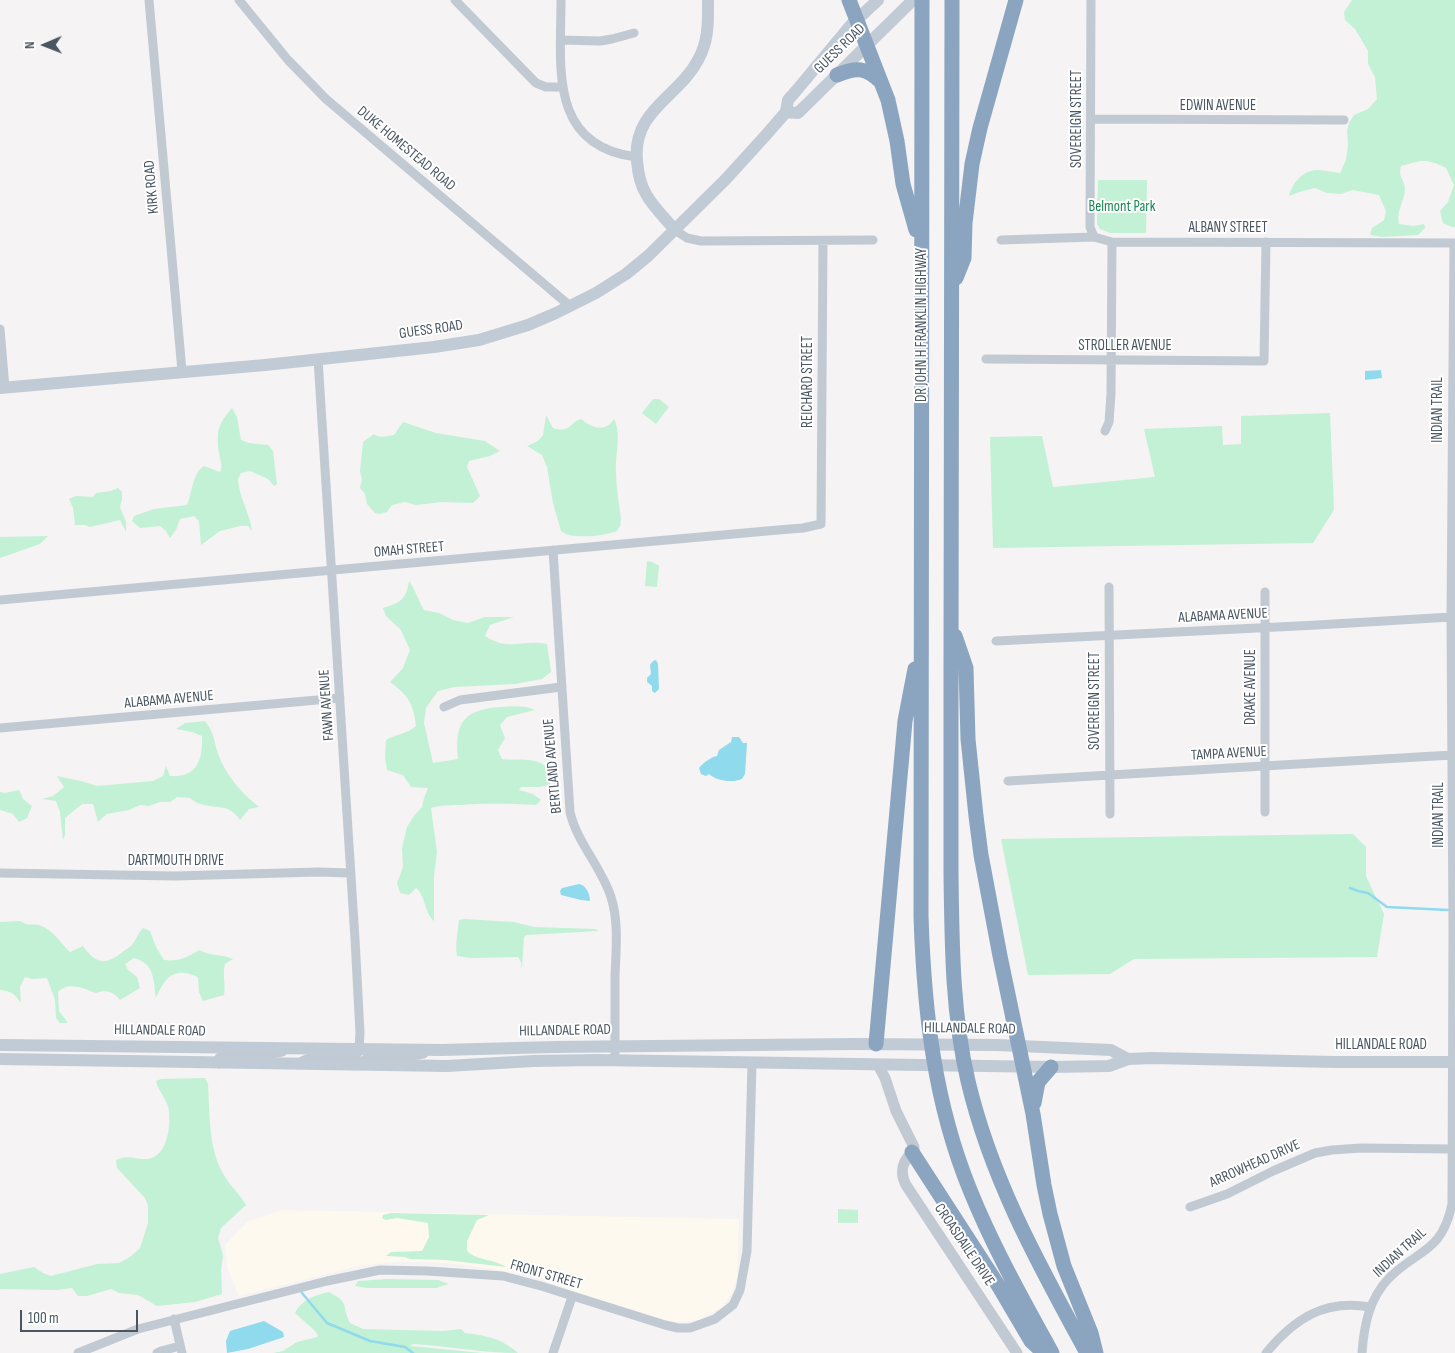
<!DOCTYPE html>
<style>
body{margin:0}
#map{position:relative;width:1455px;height:1353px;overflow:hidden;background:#f5f3f3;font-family:"Sofia Sans Condensed",sans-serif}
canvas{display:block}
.north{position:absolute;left:20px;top:20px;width:50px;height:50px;-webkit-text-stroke:4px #fff;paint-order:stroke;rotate:269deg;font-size:14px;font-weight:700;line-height:20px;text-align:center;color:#4a5661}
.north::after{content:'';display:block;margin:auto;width:18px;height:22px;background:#4a5661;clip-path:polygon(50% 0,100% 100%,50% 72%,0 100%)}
.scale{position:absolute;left:20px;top:1310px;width:118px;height:22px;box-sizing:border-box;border:2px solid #4a5661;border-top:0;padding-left:6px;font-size:15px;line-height:18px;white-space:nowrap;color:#4a5661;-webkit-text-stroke:4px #fff;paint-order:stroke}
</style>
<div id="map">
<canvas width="1455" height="1353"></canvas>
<div class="north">N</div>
<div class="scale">100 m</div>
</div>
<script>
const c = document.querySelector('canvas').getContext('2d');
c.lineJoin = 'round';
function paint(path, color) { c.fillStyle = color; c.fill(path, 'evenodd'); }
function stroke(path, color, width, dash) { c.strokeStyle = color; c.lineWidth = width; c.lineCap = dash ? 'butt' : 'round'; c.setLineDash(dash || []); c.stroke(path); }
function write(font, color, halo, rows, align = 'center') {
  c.font = font + ' "Sofia Sans Condensed",sans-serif'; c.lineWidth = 4; c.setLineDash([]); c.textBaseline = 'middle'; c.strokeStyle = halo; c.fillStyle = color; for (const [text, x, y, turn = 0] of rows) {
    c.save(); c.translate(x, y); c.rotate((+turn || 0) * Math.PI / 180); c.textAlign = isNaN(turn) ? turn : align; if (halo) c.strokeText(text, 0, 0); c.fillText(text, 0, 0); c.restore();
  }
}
paint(new Path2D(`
 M282,1210L739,1219L737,1277L732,1293L722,1307L699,1320L680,1322L666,1320L601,1300L570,1290L541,1278L467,1265L433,1262H394L359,1266L239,1296L227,1267L225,1245L247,1222Z`), '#fdf9ef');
paint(new Path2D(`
 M1352,0H1455V227H1452L1443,223L1440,211L1448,202L1454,185L1446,168C1426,158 1423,160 1401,166C1398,178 1404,178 1405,188C1405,202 1396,209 1399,224L1413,226L1424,224L1425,228L1418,235L1382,237L1370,235L1372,228L1384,220L1386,211L1379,195L1352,190L1341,194L1327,193L1315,188L1299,192L1289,196C1292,184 1302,171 1316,170C1324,170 1332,172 1340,173L1346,160L1348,145L1347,131L1349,123L1354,115L1368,109L1377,99L1375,77L1368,64V51L1355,29L1345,20L1344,12Z
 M1098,180H1147L1146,233H1110L1100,229L1097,224Z
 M653,399H659L669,407L656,424L642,413Z
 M232,408L237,417L241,440L249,443L268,445L273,451L277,484L274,486L268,479L250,471L241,473L238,479C239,498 250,513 252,531L248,526H240L220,531L201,545L199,521L194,516L180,519L176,530L170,538L166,531L160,526L140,528L132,521L134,516L154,509L187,505C192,493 193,472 204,466L220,472C223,464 220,461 219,453C216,432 218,424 232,408Z
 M1330,413L1334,510L1313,543L993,548L990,437L1042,436L1053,487L1155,477L1144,429L1222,426L1223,445L1241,444V416Z
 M546,415L553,428C571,434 569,422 581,419C592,428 605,433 614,419C622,434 615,455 616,471C616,487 619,503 621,519L620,526L617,531C604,536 571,540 561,531L553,503L547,467L542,455L527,446L538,441L543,435Z
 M403,422L436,433L485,441L500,451L490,456L469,461L467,467L480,496L473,503L442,502L416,505L405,502L392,505L387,512L380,514L375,513L367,504L365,494L360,488L362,480L360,471L363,442L374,434C379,439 387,436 394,435Z
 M118,488L122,492V500L120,507L126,522V532L120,520L90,527L85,525H75L73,508L69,499L76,496L93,497L96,493L111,491Z
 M48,536L40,544L0,558V537Z
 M647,561L652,562L659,566L657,587L645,586Z
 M409,581C413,585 419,602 424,610L439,613L453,620L468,623L485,617H514L490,625L485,636C510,652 522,639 547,644L551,672L542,679L515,684L454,687L438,691L426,708L424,723L433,763L458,759C454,723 464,709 501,707C512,706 525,705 535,710L507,717L500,725L505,738L498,750L502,759C515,761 545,755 549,773C550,776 550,781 550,785L539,787H521L519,790L533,794L541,800L536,805C511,804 487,803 462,805C451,805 441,805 431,808L437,852L434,876V921C424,912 425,894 416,888L409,895L400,893L397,883L403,867L402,848L407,827L414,816L422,807L424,798L428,788L411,787L403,775L387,770L385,758L386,740C396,734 407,734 416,726C413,703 409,696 390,682L403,668L410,650L401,630L386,616L383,608C401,602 406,600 409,581Z
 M205,721C214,732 214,741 218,754C226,775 241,793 259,807L249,809L240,820C227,799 207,813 190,798L177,797L170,802H160L149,806L140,805L129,810L107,814L98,822L93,804H82L65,818V835L63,840L60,812L56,801L42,799L53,796L64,787L57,776L81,781L97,786L153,781L163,776L166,766L170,776C197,778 203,760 202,736L192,732L176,729L185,723Z
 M19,790L23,799L32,806L27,818L19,822L13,814L0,810V792L5,793Z
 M1353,834L1366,847V876L1384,914L1377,957L1134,959L1110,974L1028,975L1001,839Z
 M465,919L514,922L534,927L595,929L599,931L527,935L524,937L522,969L521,962L518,957L470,958L457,956C455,944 458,932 459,920Z
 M20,921C30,927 31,923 39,925C53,929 60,943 70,952L83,946C97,966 107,965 125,950C128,948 130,947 132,945C136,940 138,933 143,928L150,931L156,947L164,960C178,962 188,957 199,950C210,956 222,954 233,959L225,964C222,974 226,984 224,995L203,1001L199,992L198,977C174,966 165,977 156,998C153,979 155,964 134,958L125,964L128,970L137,977L140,988L120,1000C114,992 106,989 96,993C83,988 69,981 58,992L59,1011L68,1023H60L56,1018L55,1000L47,978L32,979L25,977L20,987L21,1003C15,994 11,991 0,990V922Z
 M205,1078L208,1084C210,1115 208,1150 225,1177C231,1187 240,1194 246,1205L221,1228L218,1238L223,1255L221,1270L222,1294L195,1302L157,1306L138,1295L119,1293L111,1289L87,1296H78L72,1288L57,1290L0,1289V1274L34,1267L43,1273L51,1276L97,1264L119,1263L130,1257L140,1248L148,1223V1205L145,1198L117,1168L116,1160C131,1154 134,1160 147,1159C168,1158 172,1122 168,1106C165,1097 158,1090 156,1081L161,1079Z
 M838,1209L858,1210V1223H838Z
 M391,1213L489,1215L477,1220L467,1241V1251C477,1261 495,1259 506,1267L445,1260L410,1259L405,1257L386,1256L391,1252L422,1251L429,1237L428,1223L397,1218L386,1220L382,1218L383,1215Z
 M387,1279L438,1280L449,1284L436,1288H367L355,1286L358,1281Z
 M329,1292C351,1304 341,1305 350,1323L363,1329L443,1331L461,1329L465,1333C488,1336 500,1338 518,1353C483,1353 448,1346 413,1344L410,1346L482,1353H273L283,1351L297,1342L317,1337L318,1335L314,1330L295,1313C301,1300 315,1295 329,1292Z`), '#c3f1d5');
paint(new Path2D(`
 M1381,370L1382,378L1365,380V371Z
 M656,660L658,664L659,689L655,693L652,691V686L647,682V678L651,674L650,665L653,661Z
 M732,737H739L743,743H747L745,774L742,779C733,783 716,781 709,774L706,776L701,774L699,768C703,763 711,757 717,756L719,750L731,742Z
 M579,884C586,885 590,894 590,901L581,900L561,895L560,891L562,888Z
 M264,1321L283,1332L284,1337L248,1349L227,1353L226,1341L230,1331Z`), '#90daee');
stroke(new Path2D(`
 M1350,888L1358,891L1368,893L1387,907L1448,910
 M302,1293L327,1323L370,1341L405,1347L413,1353`), '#90daee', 2.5);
stroke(new Path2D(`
 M149,0L182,371
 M239,0L288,60L326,99L570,306
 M455,0L536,83L546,87H562
 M561,0C561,66 548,146 636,157
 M1091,0L1090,227L1094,237
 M561,40L600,41L612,39L634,33
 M1091,119L1344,120
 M675,230L687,238L701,241L873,240
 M1001,240L1094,237L1112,242L1455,243
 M0,329L5,388
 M318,359L355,939L360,1033L359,1048
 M986,359L1264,361L1266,242
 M1105,431L1109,422L1111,394L1112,242
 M553,550L570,812C577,843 601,866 611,897C619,922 616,950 615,976C615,1004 615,1032 615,1060
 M1109,587L1110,814
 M1265,592V812
 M0,600L778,530L803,528L821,524L823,241
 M996,641L1317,625L1451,617
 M444,707L460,700L561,687
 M0,728L340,698
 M1008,781L1452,755
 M0,873L176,876L318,872L351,873
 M1190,1207L1227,1194L1273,1171L1315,1153L1332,1150L1361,1148L1452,1149
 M174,1319L182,1353
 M78,1353L138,1329L327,1281L380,1270L428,1271L503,1276L541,1286L665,1325L678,1328H690L715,1319L733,1305L740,1290L747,1251L752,1063
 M157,1353L161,1351L180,1346
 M553,1353L572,1297
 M1266,1353C1294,1319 1324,1299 1370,1307
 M1362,1353C1364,1325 1369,1299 1389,1278C1418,1249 1442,1253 1452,1204L1453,929L1451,617L1454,243`), '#c1cad2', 9);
stroke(new Path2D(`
 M219,1063L220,1058L226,1055H259L282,1051
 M299,1064C315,1053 333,1057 352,1056L356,1054L359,1048
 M360,1064L371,1057H401L423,1053
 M878,1065L885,1078L896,1111L914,1147V1151C902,1161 899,1171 906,1185L1017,1353`), '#c1cad2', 11);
stroke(new Path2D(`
 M786,112L798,113L913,0
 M675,230C665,218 653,207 646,194C640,184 638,173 637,161C632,110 679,97 698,60C709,41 708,21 708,0
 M0,388L265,365L434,347L479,340L528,325L556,313L596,293L626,274L648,256L726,179L766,135L786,112L788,100L796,91L850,26L878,0
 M0,1045L442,1050L554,1047L853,1044L997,1045L1111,1050L1128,1059
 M0,1059L447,1066L533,1061L596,1060L1051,1067L1109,1066L1128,1059L1152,1058L1335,1062H1455`), '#c1cbd6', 12);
stroke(new Path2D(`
 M849,0L888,100L897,141L903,184L916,230
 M922,0L921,916C924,1010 934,1102 970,1190C993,1247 1023,1300 1052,1353
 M952,0C952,222 952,444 951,666C951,735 951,805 951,874C952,943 952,1013 968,1081C991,1179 1039,1265 1087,1353
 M837,75C856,67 866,67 881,82
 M956,278L964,258L965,223L972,164L980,128L1016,0
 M955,636L966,668L968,739L976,816L981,855L1000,956L1033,1114L1044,1185L1050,1214L1064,1266L1091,1333L1096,1353
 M876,1044L905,721L915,669
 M1034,1103L1038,1082L1051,1067
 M912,1152L998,1285L1031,1341L1044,1353`), '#8ba5c1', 15);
write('15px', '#4a5661', '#fff', [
 ["GUESS ROAD",840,49,-44],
 ["EDWIN AVENUE",1218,106],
 ["SOVEREIGN STREET",1077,119,-90],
 ["DUKE HOMESTEAD ROAD",406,149,40],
 ["KIRK ROAD",152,187,-95],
 ["ALBANY STREET",1228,228],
 ["DR JOHN H FRANKLIN HIGHWAY",922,325,-90],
 ["GUESS ROAD",431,330,-8],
 ["STROLLER AVENUE",1125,346],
 ["REICHARD STREET",808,382,-90],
 ["INDIAN TRAIL",1438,410,-90],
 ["OMAH STREET",409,550,-5],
 ["ALABAMA AVENUE",1223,616,-3],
 ["DRAKE AVENUE",1251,687,-90],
 ["ALABAMA AVENUE",169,700,-5],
 ["SOVEREIGN STREET",1095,701,-90],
 ["FAWN AVENUE",327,705,-94],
 ["TAMPA AVENUE",1229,754,-3],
 ["BERTLAND AVENUE",553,766,-95],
 ["INDIAN TRAIL",1439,815,-90],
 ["DARTMOUTH DRIVE",176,861],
 ["HILLANDALE ROAD",970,1029,1],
 ["HILLANDALE ROAD",160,1031,1],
 ["HILLANDALE ROAD",565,1031,-1],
 ["HILLANDALE ROAD",1381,1045],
 ["ARROWHEAD DRIVE",1255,1164,-24],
 ["CROASDAILE DRIVE",964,1245,56],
 ["INDIAN TRAIL",1400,1253,-42],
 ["FRONT STREET",546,1275,16]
]);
write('15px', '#17864f', '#fff', [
 ["Belmont Park",1122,207]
]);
</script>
